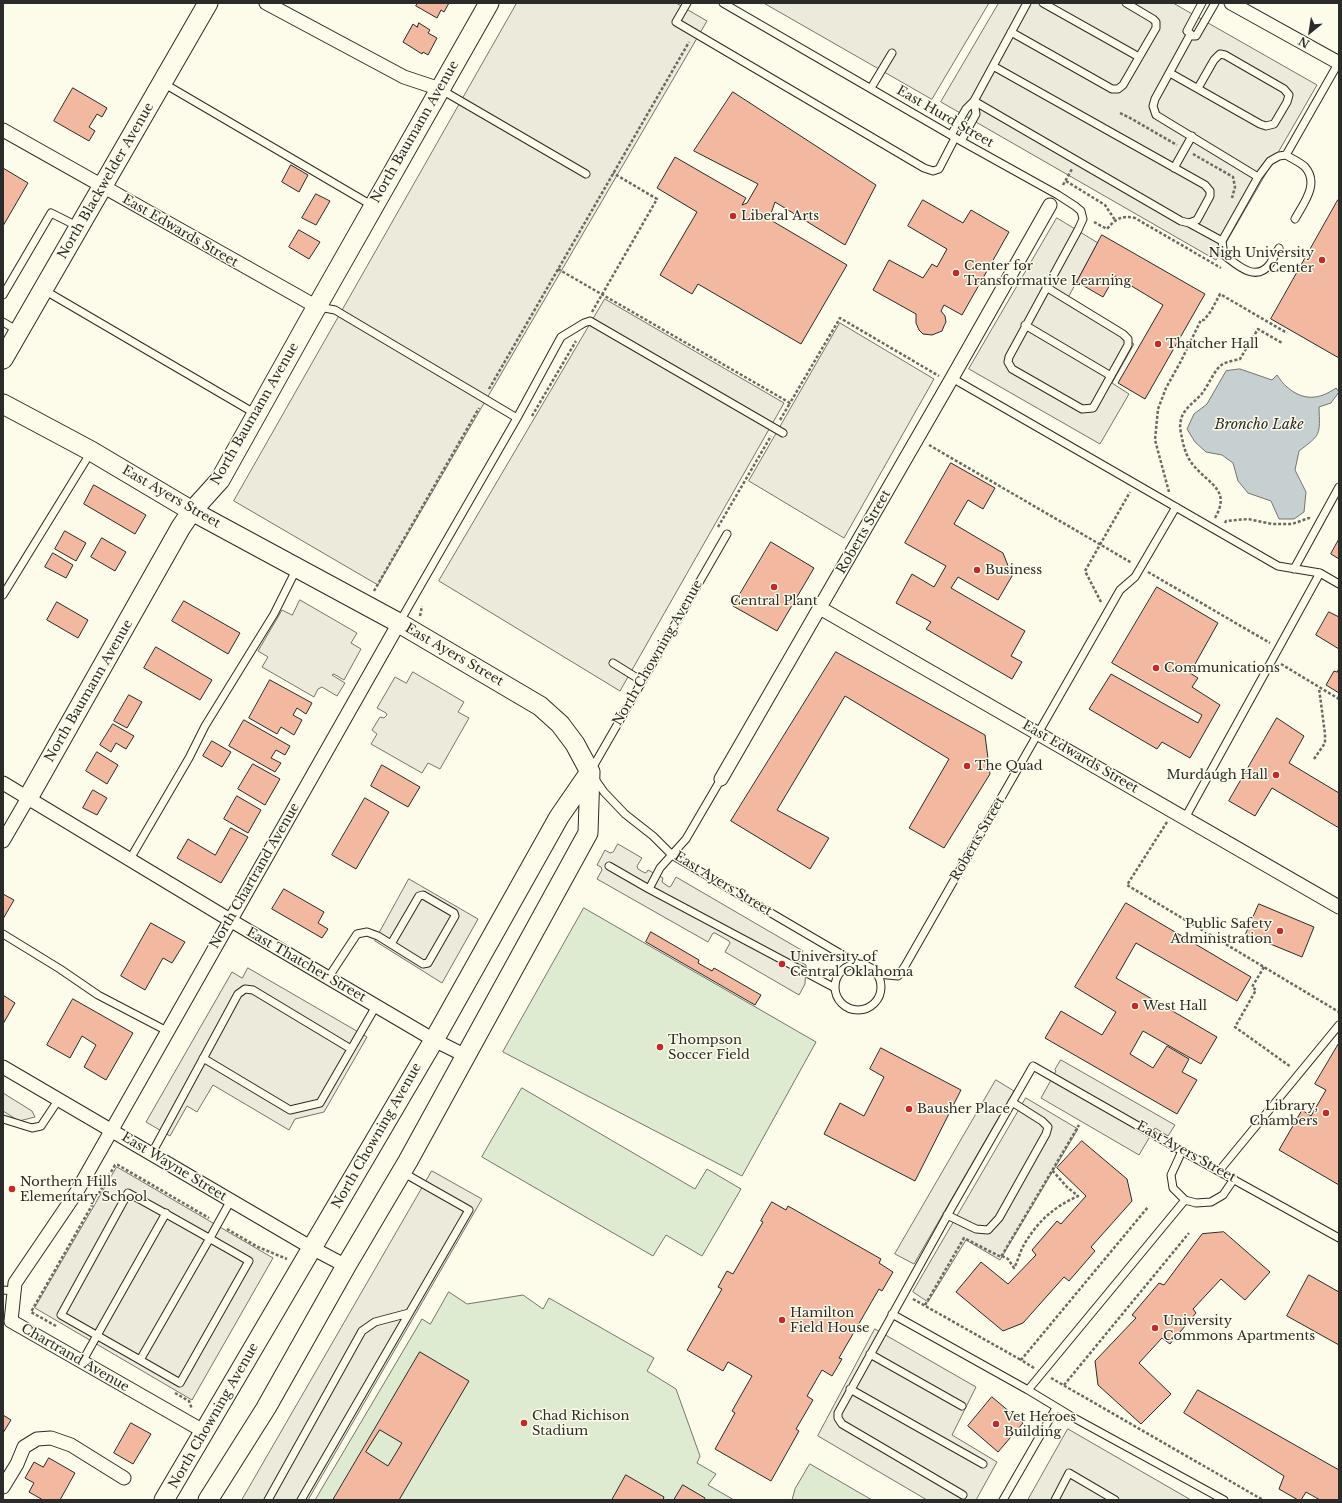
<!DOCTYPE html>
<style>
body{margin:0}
#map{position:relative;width:1342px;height:1503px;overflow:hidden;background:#fdfbea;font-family:"Libre Baskerville",serif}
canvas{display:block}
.frame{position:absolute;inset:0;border:4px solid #2b2b2b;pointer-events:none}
.north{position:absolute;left:1290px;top:12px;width:40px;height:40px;-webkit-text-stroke:3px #fdfbea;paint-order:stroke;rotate:210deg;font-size:11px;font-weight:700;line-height:16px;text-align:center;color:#2b2b2b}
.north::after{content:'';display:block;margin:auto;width:14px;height:18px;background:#2b2b2b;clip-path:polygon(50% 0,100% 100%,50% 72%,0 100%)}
</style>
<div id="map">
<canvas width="1342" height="1503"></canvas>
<div class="frame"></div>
<div class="north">N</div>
</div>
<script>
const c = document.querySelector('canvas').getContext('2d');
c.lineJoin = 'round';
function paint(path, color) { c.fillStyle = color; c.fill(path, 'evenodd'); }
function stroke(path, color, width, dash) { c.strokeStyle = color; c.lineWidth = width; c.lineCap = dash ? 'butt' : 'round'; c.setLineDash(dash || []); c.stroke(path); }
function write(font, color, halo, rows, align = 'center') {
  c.font = font + ' "Libre Baskerville",serif'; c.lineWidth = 3; c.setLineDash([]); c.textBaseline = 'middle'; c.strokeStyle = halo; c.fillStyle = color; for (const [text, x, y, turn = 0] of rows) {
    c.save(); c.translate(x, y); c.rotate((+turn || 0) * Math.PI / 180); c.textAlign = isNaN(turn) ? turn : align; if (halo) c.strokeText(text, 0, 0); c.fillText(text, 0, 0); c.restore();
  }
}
const green = new Path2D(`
 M584,908L816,1042L742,1176L503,1052Z
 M522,1088L695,1189L707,1169L741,1189L702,1256L666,1235L653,1256L482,1157Z
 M449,1292L467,1304L523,1295L543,1309L549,1298L654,1358L647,1371L676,1389L700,1456L697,1463L716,1474L708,1485L734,1500H315L422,1319L430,1324Z
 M810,1464L872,1500H792L795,1489Z`);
paint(green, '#deebd1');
stroke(green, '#74746e', 1);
const parking = new Path2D(`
 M517,3H676L707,21L378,585L234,501Z
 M764,3H989L932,99Z
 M999,3H1173L1317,85L1216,260L941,102Z
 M1057,218L1098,243L1065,303L1134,344L1112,383L1129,394L1100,444L969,369Z
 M605,299L784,403L620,691L439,581Z
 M840,323L934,379L844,538L749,481Z
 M300,600L357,633L351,643L361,649L344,680L334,674L332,675L345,683L337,696L322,687L318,689L314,697L262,667L268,657L258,651L282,610L292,615Z
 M413,672L464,702L458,712L469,718L440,769L428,763L422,773L371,744L377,734L372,730L380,717L384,718L387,715L386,713L377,708L395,677L406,683Z
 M618,844L642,858L637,866L638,869L645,873L647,872L648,870L663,878L662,882L669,887L671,886L676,877L803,951L797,960L806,965L805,984L799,995L725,952L730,943L729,941L715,933H713L708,942L597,879L602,870L601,867L597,865L605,850L610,853L613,852Z
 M409,879L478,919L442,983L375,941Z
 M248,968L367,1037L324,1112L295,1119L289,1130L213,1085L197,1112L187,1106L170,1136L146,1122L232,972L242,978Z
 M1061,1060L1175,1125L1168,1136L1155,1128L1139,1155L1041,1098L1056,1071L1055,1070Z
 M996,1080L1014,1091L914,1264L895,1254Z
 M3,1093L32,1111L35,1117L19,1121L3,1111Z
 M1026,1098L1078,1129L1000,1260L966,1240L928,1302L913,1292Z
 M117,1167L273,1258L192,1400L35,1308Z
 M432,1171L482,1199L308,1500H242Z
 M875,1329L976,1387L952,1435L997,1462L976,1500H927L818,1436Z
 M1068,1429L1191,1500H1028Z`);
paint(parking, '#eceadb');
stroke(parking, '#74746e', 1);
const water = new Path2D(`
 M1240,369L1272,380L1277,375C1280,379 1283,384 1287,387C1303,401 1319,400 1336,388L1339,392L1331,403L1319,407C1320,436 1321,434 1299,451L1295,470L1306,492L1304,512L1294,519H1279L1271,501L1248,493L1238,481L1233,463L1222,455L1206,452L1195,442L1187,429L1194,414L1207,404L1226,371Z`);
paint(water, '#c7d0d0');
stroke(water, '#74746e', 1);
const building = new Path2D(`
 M418,3H449L444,12L441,10L437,18L416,6Z
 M419,23L430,30L428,33L437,38L428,55L423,52L422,54L403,42L413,24L417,27Z
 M73,88L107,108L102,117L97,114L89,127L95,131L89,141L54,121Z
 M733,92L876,185L845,245L775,202L769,219L847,265L801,344L698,284L692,294L660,275L697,212L657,188L675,157L746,198L742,205L747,203L758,184L694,151Z
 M291,165L308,175L299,192L282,182Z
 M3,168L28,183L3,226Z
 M316,194L330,201L316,225L302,218Z
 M923,200L963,223L971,210L1009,232L962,315L944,305L941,311L945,316L946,322L944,326L942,331L932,335L923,334L919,330L916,323V314L873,290L889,260L923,278L932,264L937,267L947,249L908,226Z
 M1338,200H1339V358L1271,319Z
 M299,230L320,242L309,259L289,247Z
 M1102,235L1205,294L1145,399L1118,383L1163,305L1115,276L1103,297L1077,282Z
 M951,463L995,488L983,509L968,500L954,524L1003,553L1012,576L998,600L958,577L951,588L1025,631L1011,656L1022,662L1012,679L926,629L931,622L896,603L912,574L934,587L946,566L905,543Z
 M94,485L146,515L135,534L84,504Z
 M65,531L86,543L76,561L55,549Z
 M102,538L126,552L115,571L91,557Z
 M1339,539V559L1331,554Z
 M771,542L814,568L777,631L733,606Z
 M53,553L73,565L66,578L45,567Z
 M1157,587L1218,623L1190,673L1198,678L1192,687L1220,705L1190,758L1162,742L1157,749L1089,709L1111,674L1198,723L1202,715L1112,663Z
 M184,601L240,633L228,654L172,621Z
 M57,602L88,620L78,638L47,620Z
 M1329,612L1339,617V649L1316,635Z
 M156,647L212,680L200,700L144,668Z
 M836,652L985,735L990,774L944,848L909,828L949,759L845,696L777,810L829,838L810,869L731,821Z
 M1339,668V693L1326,685L1334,671L1337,672Z
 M270,680L312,703L306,714L297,708L293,715L302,720L294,735L281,727L277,734L249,718Z
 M129,695L142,702L127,728L114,721Z
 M1277,718L1304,736L1289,763L1339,793V828L1272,788L1255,816L1229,801Z
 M244,720L290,746L285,755L276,750L271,758L281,763L275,772L229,746Z
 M113,724L134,736L126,749L116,743L111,752L100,745Z
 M212,741L231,752L222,767L203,756Z
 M97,752L118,765L107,784L86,771Z
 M253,764L280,779L265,805L238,789Z
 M382,765L420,787L408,807L371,786Z
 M93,790L107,798L97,815L83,808Z
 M237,796L261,810L248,833L224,819Z
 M365,798L389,812L356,869L332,855Z
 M231,828L248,837L221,883L177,858L188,839L215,855Z
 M284,889L324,912L318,923L328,929L322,938L272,909Z
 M3,894L14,900L3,919Z
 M1126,903L1251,977L1237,1001L1136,943L1116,978L1217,1037L1201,1064L1143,1031L1130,1054L1153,1068L1167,1046L1189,1059L1182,1072L1197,1080L1177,1114L1045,1038L1061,1011L1102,1035L1116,1012L1075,987Z
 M1259,904L1314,927L1302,957L1246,934Z
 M151,923L185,942L172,963L163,958L145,990L121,976Z
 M651,932L699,960L698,963L712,971L714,968L761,995L755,1005L646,942Z
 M3,995L15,1003L3,1024Z
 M73,999L133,1033L106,1080L84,1067L96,1045L82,1036L70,1058L47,1045Z
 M1339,1043V1185L1279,1150L1302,1110L1311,1116L1326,1090L1315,1084Z
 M881,1048L961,1090L915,1181L824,1134L840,1103L864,1116L884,1077L870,1069Z
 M1082,1141L1127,1179L1132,1201L1091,1247L1095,1251L1069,1281L1064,1277L1023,1323L1003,1331L956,1292L981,1262L1008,1284L1036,1255L1032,1250L1057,1221L1061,1224L1086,1196L1057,1168Z
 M772,1202L786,1210L788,1206L881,1259L879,1263L893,1272L882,1291L879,1289L839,1358L842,1359L832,1376L822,1370L807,1396L813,1400L796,1429L799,1431L771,1481L715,1449L735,1413L732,1411L752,1376L728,1362L723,1371L687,1350L722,1289L718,1287L727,1271L733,1274L763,1222L761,1221Z
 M1224,1232L1270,1272L1245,1300L1221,1279L1193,1309L1196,1313L1170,1344L1162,1338L1139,1363L1171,1394L1141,1424L1098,1385L1095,1361L1136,1318L1132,1315L1159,1283L1164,1285L1202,1234Z
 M1309,1275L1339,1292V1345L1287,1316Z
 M420,1352L469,1381L399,1500H333Z
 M1198,1390L1339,1470V1500H1320L1306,1492L1301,1500H1298L1279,1489L1284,1476L1184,1413Z
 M992,1397L1023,1423L998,1452L968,1426Z
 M3,1415L11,1420L3,1433Z
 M131,1423L151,1434L133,1464L114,1453Z
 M380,1430L402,1443L388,1466L366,1452Z
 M49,1458L75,1473L60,1500H43L29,1492L34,1483L25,1478L34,1462L43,1467Z
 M626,1475L664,1497L663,1500H612Z
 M683,1485L705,1498L704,1500H674Z`);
paint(building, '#f2b8a0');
stroke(building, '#2b2b2b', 1);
const lane = new Path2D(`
 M687,3L676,22L924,168L933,171L939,169L955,138
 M723,3L961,141L1058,195L1075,206L1081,211L1083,219L1078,230L1009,357L1008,362L1012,369L1082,409L1093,408L1128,345V339L1123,334L1046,287
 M1043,3L1139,57
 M1202,3L1187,31L1193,36H1196L1215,3
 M1011,32L1112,89H1118L1123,85L1156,28V22L1153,19L1126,3
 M1190,35L1155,99L1153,106L1156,115L1258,177
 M1170,73L1260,124L1266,126L1274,124L1287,102L1289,95L1284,89L1225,55L1220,54L1214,60L1198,88
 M163,83L373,206
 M871,88L892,53
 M440,89L586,174
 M974,101L1181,221L1189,223L1197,220L1210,196V191L1205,185L993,66
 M951,135L966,109L974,101L1027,3
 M961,141L976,114L974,101
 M1286,155L1339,62
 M1174,168L1192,136
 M1189,223L1222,241
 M1279,248C1276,253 1273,259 1270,264C1256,283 1237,265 1224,255L1222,241L1258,177L1270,161L1279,156L1286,155C1292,159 1300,162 1305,167C1320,184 1303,204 1295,219
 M44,290L256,414
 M3,295L51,213L79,227
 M319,307L335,310L517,418
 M3,322L18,331
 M1025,325L1111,376
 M952,378L1278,566L1320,573L1339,584
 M727,534L590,772L604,792L625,814L653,836L672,855L858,964
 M1294,569L1339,487
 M3,595L91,452
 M399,623L517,418L561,337L584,323L590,321L783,433
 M613,663L642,681
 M1185,818L1320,573
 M130,859L189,758L205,726L274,614L297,568
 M609,866L649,889L835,988
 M649,889L660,868L686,839L721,779
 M3,934L60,969L98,995L167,1031
 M835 987a23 23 0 1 1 46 0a23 23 0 1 1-46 0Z
 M877,974L898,976L905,966L1120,590L1135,577L1176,507
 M328,978L357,934L367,932L378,936L423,964L428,963L455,916L454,913L423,895L419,896L391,944
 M203,1058L290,1110L320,1103L376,1006
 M3,1119L32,1128L41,1126L59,1099
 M1182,1151L1171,1175L1173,1188L1185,1200L1196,1203L1211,1202L1223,1195L1234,1179
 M152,1153L224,1020L238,994L245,989L253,990L351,1049
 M1219,1171L1339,1025
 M947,1215L976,1229L988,1230L999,1218L1046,1134L1048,1127L1042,1121L1012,1102
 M3,1290L14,1291
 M892,1314L1028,1390L1076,1419L1224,1500
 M870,1354L962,1406
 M140,1360L180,1383L249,1261C209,1238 169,1215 128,1193L61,1315L140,1360L210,1238L231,1200
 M82,1362L166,1213
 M850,1389L983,1464
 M1028,1390L1185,1200
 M963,1495L842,1424L838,1418V1413L952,1207L1033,1066L1182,1151L1339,1238
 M268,1500L362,1331L375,1322L409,1313
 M301,1500L469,1210L402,1172
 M1003,1500L1056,1408
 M1055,1500L1069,1473L1115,1500`);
const street = new Path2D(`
 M266,3L404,77L440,89
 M1231,3L1339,63
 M3,130L317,307
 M820,608L1339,907
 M721,779L952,378L1050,205
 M3,783L230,920L434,1040L466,1056
 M3,841L28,798
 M3,1067L312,1248L346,1266
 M205,1432L11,1321L15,1283L76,1193L399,623
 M3,1487L17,1464L24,1447L37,1439L51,1438L71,1445L124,1478`);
const secondary = new Path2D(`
 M3,359L208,3
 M3,404L91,451L192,511L399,623L540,706L560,724L575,744L590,772
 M28,798L181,527L192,511L220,480L307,324L489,3
 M164,1500L434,1040L559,817L590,772
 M208,1500L266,1408L346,1266L408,1161L588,833L590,772`);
stroke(lane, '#2b2b2b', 9);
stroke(street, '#2b2b2b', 15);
stroke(secondary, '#2b2b2b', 21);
stroke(new Path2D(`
 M1120,113L1132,119L1177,145
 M1193,154L1233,177L1235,187L1232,198
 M1066,181L1105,205L1115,220
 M1063,185L1072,169
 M1094,222L1107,229C1115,219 1122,215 1135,218L1221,268
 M558,269L790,403L840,318L939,376
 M592,312L657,199L613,173
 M489,389L689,42
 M532,416L576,341
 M780,420L790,403
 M929,445L1132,563
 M1169,492L1155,440L1158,409L1166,388L1181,361L1201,320H1204L1211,311L1220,294L1287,333
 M1215,518C1231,490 1210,485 1194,466C1187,458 1184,449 1182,438C1181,433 1179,426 1181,420C1183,408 1197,401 1203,392C1210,383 1215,367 1225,363C1230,361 1236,360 1240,359L1258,329L1282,343
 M1225,523L1226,521L1248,519L1272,524H1292L1309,518L1311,519
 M718,527L771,436
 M1148,572L1270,643
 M374,591L479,408
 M1101,602L1085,571L1130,492
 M420,616L422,606
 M1281,664L1339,699
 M1314,759L1325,743V734L1319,688
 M1167,822L1127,885L1339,1012
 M1264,967L1252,987L1256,990L1235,1027L1291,1067
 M227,1229L258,1247L287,1259
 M1002,1256L1008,1259L1014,1268C1018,1261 1020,1251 1025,1243C1039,1220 1054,1207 1078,1196L1067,1187L1052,1170
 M913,1299L1021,1360
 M925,1305L964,1238L1001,1257L1079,1125
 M56,1326L31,1312L115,1165H118L209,1218
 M1034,1368L1021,1360L1148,1207
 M1051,1378L1263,1500
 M1064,1385L1189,1233
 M175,1393L189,1401L192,1409`), '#6a6964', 2.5, [3, 2]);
stroke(lane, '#fdfbea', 7);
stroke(street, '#fdfbea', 13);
stroke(secondary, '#fdfbea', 19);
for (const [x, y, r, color] of [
 [733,216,4,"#c62828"],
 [1322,260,4,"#c62828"],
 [956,273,4,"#c62828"],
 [1158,344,4,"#c62828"],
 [977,570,4,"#c62828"],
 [774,587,4,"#c62828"],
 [1156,668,4,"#c62828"],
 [967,766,4,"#c62828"],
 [1276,775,4,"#c62828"],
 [1280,931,4,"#c62828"],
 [782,964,4,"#c62828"],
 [1135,1006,4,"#c62828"],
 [660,1047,4,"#c62828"],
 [909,1109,4,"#c62828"],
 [1326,1113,4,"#c62828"],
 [12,1189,4,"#c62828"],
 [782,1320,4,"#c62828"],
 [1155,1328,4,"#c62828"],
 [524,1423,4,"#c62828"],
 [996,1424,4,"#c62828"]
]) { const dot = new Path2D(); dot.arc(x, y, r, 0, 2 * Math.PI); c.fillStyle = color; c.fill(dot); stroke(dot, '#fdfbea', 1.5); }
write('13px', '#2b2b2b', '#fdfbea', [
 ["East Hurd Street",945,117,30],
 ["North Baumann Avenue",415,132,-60],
 ["North Blackwelder Avenue",106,181,-60],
 ["East Edwards Street",180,231,30],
 ["North Baumann Avenue",255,414,-60],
 ["East Ayers Street",171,497,30],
 ["Roberts Street",864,532,-60],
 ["North Chowning Avenue",658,653,-60],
 ["East Ayers Street",454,655,30],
 ["North Baumann Avenue",89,691,-60],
 ["East Edwards Street",1080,757,30],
 ["Roberts Street",978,839,-60],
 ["North Chartrand Avenue",255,876,-60],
 ["East Ayers Street",723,884,31],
 ["East Thatcher Street",306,965,30],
 ["North Chowning Avenue",377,1136,-60],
 ["East Ayers Street",1186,1152,29],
 ["East Wayne Street",174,1167,31],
 ["Chartrand Avenue",75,1358,30],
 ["North Chowning Avenue",214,1416,-60]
]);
write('13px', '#2b2b2b', '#fdfbea', [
 ["Liberal Arts",741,216],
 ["Nigh University",1314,253,"right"],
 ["Center",1314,268,"right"],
 ["Center for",964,266],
 ["Transformative Learning",964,281],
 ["Thatcher Hall",1166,344],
 ["Business",985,570],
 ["Central Plant",774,601,"center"],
 ["Communications",1164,668],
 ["The Quad",975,766],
 ["Murdaugh Hall",1268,775,"right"],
 ["Public Safety",1272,924,"right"],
 ["Administration",1272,939,"right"],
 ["University of",790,957],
 ["Central Oklahoma",790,972],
 ["West Hall",1143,1006],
 ["Thompson",668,1040],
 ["Soccer Field",668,1055],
 ["Library,",1318,1106,"right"],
 ["Chambers",1318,1121,"right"],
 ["Bausher Place",917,1109],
 ["Northern Hills",20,1182],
 ["Elementary School",20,1197],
 ["Hamilton",790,1313],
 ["Field House",790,1328],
 ["University",1163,1321],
 ["Commons Apartments",1163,1336],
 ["Chad Richison",532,1416],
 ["Stadium",532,1431],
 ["Vet Heroes",1004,1417],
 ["Building",1004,1432]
], 'left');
write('italic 14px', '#2b2b2b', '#fdfbea', [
 ["Broncho Lake",1259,425]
]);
</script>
